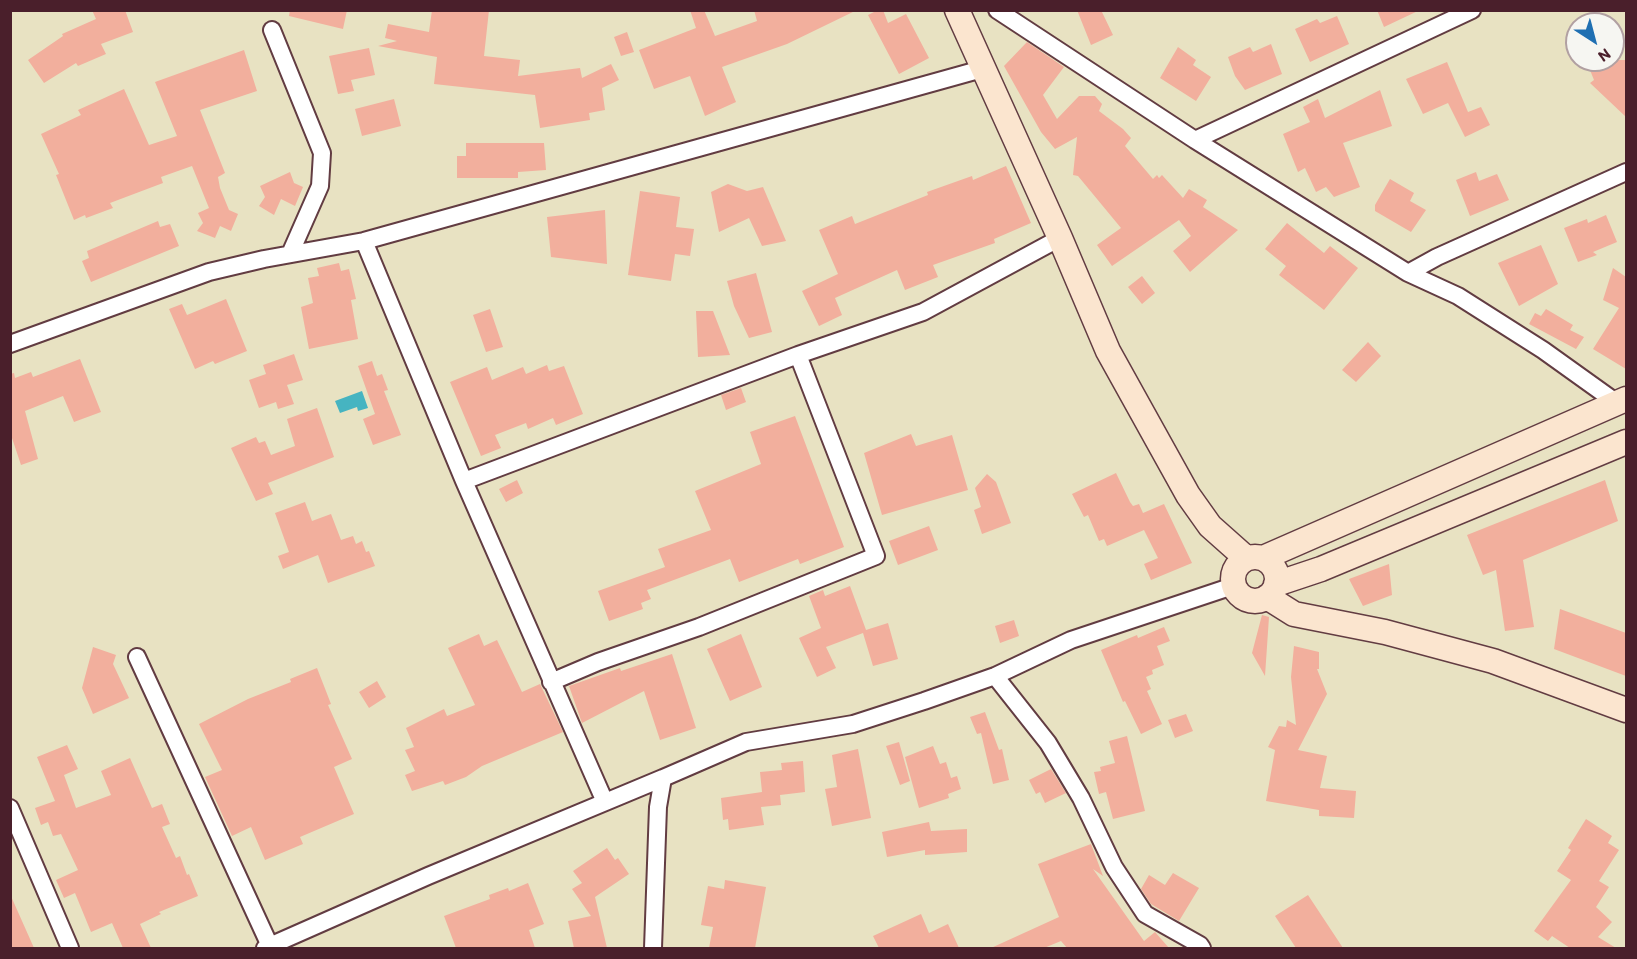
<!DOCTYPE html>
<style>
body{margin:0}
#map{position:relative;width:1637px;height:959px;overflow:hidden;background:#e8e2c2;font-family:Itim,sans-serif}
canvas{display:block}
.frame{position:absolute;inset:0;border:12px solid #4a1f2b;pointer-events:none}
.north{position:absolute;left:1565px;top:12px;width:60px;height:60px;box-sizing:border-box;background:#f6f6f2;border:2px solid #b1a0a2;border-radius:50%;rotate:144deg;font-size:16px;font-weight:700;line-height:24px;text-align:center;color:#4a1f2b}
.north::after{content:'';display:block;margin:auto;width:21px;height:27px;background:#1f6fb2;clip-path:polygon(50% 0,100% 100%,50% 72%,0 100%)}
</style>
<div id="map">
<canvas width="1637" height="959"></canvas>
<div class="frame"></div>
<div class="north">N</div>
</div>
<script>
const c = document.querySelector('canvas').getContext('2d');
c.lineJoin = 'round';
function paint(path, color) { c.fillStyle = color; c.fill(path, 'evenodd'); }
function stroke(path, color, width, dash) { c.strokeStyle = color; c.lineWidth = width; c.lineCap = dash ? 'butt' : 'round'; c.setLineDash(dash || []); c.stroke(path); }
paint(new Path2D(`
 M362,391L368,408L358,411L357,407L340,413L335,401Z`), '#46b4c1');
paint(new Path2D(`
 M92,10H125L133,32L101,44L106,54L78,66L76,63L44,83L28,60L63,36L62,34L96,19Z
 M290,10H347L343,29L289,16Z
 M432,10H489L484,56L520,60L518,76L580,68L582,78L611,64L619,80L602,88L605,110L589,113L590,120L540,128L535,95L434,84L437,57L378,46L397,41L385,38L388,24L429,32Z
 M690,10H704L715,36L757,21L754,10H857L787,44L722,67L736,102L705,116L690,76L654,89L639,50L696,28Z
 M878,10H883L888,23L906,14L929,58L899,74L868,15Z
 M1077,10H1101L1113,35L1091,45Z
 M1377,10H1420L1384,27Z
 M1337,16L1349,44L1310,62L1295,29L1317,19L1320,23Z
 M627,32L634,52L621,56L614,37Z
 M1027,42L1064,67L1043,95L1057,119L1079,96H1095L1102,104L1099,111L1123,129L1131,138L1125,146L1153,179L1157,175L1159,178L1162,175L1183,198L1189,189L1207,200L1203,207L1238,230L1190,272L1173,251L1191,236L1179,220L1112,266L1097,245L1121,228L1078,176L1073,175L1077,137L1055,149L1041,132L1004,66Z
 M1271,44L1282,74L1245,90L1235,76L1228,57L1250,47L1253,52Z
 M1178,47L1196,60L1193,65L1211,77L1196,101L1160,78Z
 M369,48L375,75L351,80L354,91L338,94L329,56Z
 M244,50L257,91L200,110L225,173L218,177L220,188L229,210L238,214L231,231L220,226L215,238L197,231L203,223L198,213L209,208L192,166L161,177L163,183L110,203L113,208L86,218L85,215L74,220L56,175L59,174L41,134L81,115L78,110L124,89L149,145L177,136L155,82Z
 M1586,60H1626V117L1590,83L1594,80Z
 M1447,62L1468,112L1481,107L1490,125L1465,137L1448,103L1423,114L1406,79Z
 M1380,90L1392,126L1343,143L1360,187L1334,197L1326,187L1316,192L1305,168L1298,172L1283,134L1310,122L1303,107L1318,99L1325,118Z
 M394,99L401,126L362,136L355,109Z
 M466,143H544L546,170L518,172V178H457V156H466Z
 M1006,166L1031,223L994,239L995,243L933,265L938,277L905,290L897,270L835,298L842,315L819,326L802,291L838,274L819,230L852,216L855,224L928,195L927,192L972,176L973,180Z
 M290,172L294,183L303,187L295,206L281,199L274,215L259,206L265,197L260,186Z
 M1476,172L1479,181L1497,174L1509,200L1470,216L1456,180Z
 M1390,179L1414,193L1410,201L1426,210L1411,232L1375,211V205Z
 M728,184L747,191L763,187L786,241L762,246L749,218L719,232L711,192Z
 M640,191L680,197L676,227L694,229L690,256L675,254L671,281L628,275Z
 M605,210L607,264L551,257L547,217Z
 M1606,215L1617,242L1593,252L1597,255L1578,262L1564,228L1587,219L1588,223Z
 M158,221L160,227L170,224L179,246L91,282L82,261L89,258L87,251Z
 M1287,223L1324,253L1330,246L1358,268L1324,310L1279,275L1286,266L1265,249Z
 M1541,245L1558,284L1519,306L1498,263Z
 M339,263L341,271L349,269L356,299L351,300L358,339L309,349L301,307L313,303L308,278L319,276L317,268Z
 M1613,268L1626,277V369L1593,349L1619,308L1603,300Z
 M756,273L772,332L749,338L734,306L727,281Z
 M1142,276L1155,293L1142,304L1128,287Z
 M226,299L247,351L215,364L213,361L195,369L169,309L182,304L187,315Z
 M490,309L503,347L486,352L473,315Z
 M1546,309L1573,325L1570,330L1584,337L1576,349L1529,324L1535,313L1541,316Z
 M696,311H713L730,355L698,357Z
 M1368,342L1381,356L1356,382L1342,370Z
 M294,354L303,380L287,385L294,404L278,409L276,402L259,408L249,380L266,374L263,365Z
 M80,359L101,412L74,422L63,396L25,411L38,459L21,465L10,432V374L14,373L15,378L31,372L33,377Z
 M372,361L377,376L382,374L388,390L384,391L401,435L373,445L363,419L375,414L358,366Z
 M547,365L549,371L564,366L583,414L556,425L553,418L528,429L526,423L495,435L501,448L481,456L450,382L487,367L492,380L523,367L526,374Z
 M741,388L746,402L726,410L721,395Z
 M317,408L334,457L268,483L273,494L256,501L231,448L256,437L259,443L265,441L271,455L295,446L287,419Z
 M795,416L844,547L800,564L798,559L739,582L730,559L647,590L651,599L641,603L643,609L609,621L598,591L665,567L658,549L711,530L695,491L761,464L750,432Z
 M911,434L916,446L952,435L968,490L882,515L864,453Z
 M1116,473L1130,502L1133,506L1139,504L1143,513L1164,504L1192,563L1151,580L1144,564L1158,558L1144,530L1107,546L1104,539L1099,541L1088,515L1084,517L1072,494Z
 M987,474L996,482L1011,523L982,534L974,510L981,507L975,488Z
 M517,480L523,493L506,502L499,489Z
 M1605,480L1618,521L1523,560L1534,627L1505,631L1496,570L1483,575L1467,535Z
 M305,502L312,521L331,514L341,540L353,536L356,544L362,541L366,552L369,551L375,566L328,583L318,555L283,569L278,556L289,552L275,513Z
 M929,526L938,550L898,565L889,541Z
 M1389,564L1392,595L1363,606L1349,579Z
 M850,586L866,630L888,623L898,659L873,666L863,633L826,647L836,668L817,677L799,638L821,628L809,596L823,590L825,596Z
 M1560,609L1626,633V676L1554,649Z
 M1262,615L1269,617L1265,676L1252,653Z
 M1014,620L1019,636L1000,643L995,626Z
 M1164,627L1170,641L1157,646L1164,665L1152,670L1153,674L1146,677L1151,689L1147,691L1162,724L1141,734L1125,701L1123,702L1101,650L1137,635L1138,638Z
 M479,634L484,646L497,640L522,692L540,684L563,732L482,766L466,777L445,785L443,781L412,791L405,775L415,771L405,750L414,747L406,728L444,709L447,716L475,705L448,648Z
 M741,634L762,687L730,701L707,649Z
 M1294,646L1319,652V669H1317L1327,694L1298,750L1327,756L1320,788L1356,791L1354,818L1319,816V810L1266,801L1275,750L1268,747L1279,726L1286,727L1287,720L1296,725L1291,677Z
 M93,647L116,655L113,664L129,698L93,714L82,688Z
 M672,654L696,728L660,740L644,691L582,723L569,686L620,668L621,671Z
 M317,668L331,704L328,705L352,759L334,767L354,814L300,837L303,844L265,860L251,827L232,836L205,777L222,770L199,724L248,699L291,682L290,679Z
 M377,681L386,697L369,708L359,692Z
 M985,712L999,750L1002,749L1009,780L993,784L981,733L977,734L970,717Z
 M1186,714L1193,731L1175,738L1168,720Z
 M1127,736L1145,811L1113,819L1106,792L1099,794L1094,772L1101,771L1100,767L1115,763L1109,741Z
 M899,742L910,781L900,785L886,746Z
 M67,745L78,769L64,775L76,808L111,795L101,771L130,758L152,808L162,804L170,824L162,827L176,858L180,856L187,875L189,874L198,896L159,912L161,914L140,924L151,948H123L112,923L91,932L75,893L64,898L56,880L78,870L61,834L53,836L48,822L41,825L35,808L55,801L37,757Z
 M933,746L940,764L946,762L951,778L957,776L961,789L948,794L949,798L919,808L905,757Z
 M858,749L871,818L832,826L825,789L837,787L832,755Z
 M803,761L805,792L780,795L781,805L761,807L764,825L729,830L728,819L723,820L721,798L762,792L760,772L782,770L781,763Z
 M1051,769L1066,793L1045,803L1040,792L1036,794L1029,780Z
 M1586,819L1612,836L1608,843L1619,850L1599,881L1609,887L1596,907L1612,922L1598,937L1616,948H1570L1552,936L1548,941L1534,931L1571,880L1557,871L1571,850L1568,848Z
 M929,822L931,831L967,829V852L925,855V850L887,857L882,832Z
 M1091,844L1103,876L1093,869L1144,941L1155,932L1169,948H1067L1061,941L1044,948H991L1059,917L1038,864Z
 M607,848L615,860L618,858L629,874L595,897L607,948H574L568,921L591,916L572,889L582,883L573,871Z
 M1173,873L1199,888L1179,921L1151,904L1141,889L1149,875L1165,885Z
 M725,880L766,887L755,948H709L713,927L701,925L708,886L724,889Z
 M528,883L544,924L529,930L535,948H456L444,916L490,899L489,895L508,888L509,891Z
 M10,894L34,948H10Z
 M1308,895L1343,948H1296L1275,916Z
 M921,914L929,933L948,924L959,948H879L873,936Z`), '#f2af9d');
const street = new Path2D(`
 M997,10L1195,140L1408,273L1458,296L1543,350L1617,403
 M272,30L322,153L320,186L290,254
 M1195,140L1472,10
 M364,241L464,481L605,802
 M1408,273L1437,257L1626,172
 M10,344L209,272L264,259L364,241L982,69
 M464,481L798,355L923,312L1060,238
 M137,657L270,946
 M995,676L1048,743L1081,798L1114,867L1145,914L1200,945L1202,948
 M551,682L598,662L699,627L876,556L798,355
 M10,808L70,948
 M265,948L428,876L663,778
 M653,948L658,807L663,778L746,742L853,724L924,701L995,676L1071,640L1233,586`);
const secondary = new Path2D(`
 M957,10L1060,238L1108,351L1188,495L1210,526L1246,558
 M1233 579a22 22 0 1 1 44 0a22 22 0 1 1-44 0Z
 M1263,558L1626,399
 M1276,584L1321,569L1626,442
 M1267,597L1294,614L1385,632L1493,661L1626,710`);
stroke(street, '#623c42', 20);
stroke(secondary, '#623c42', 27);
stroke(street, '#fff', 16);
stroke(secondary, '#fbe5cf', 24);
</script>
